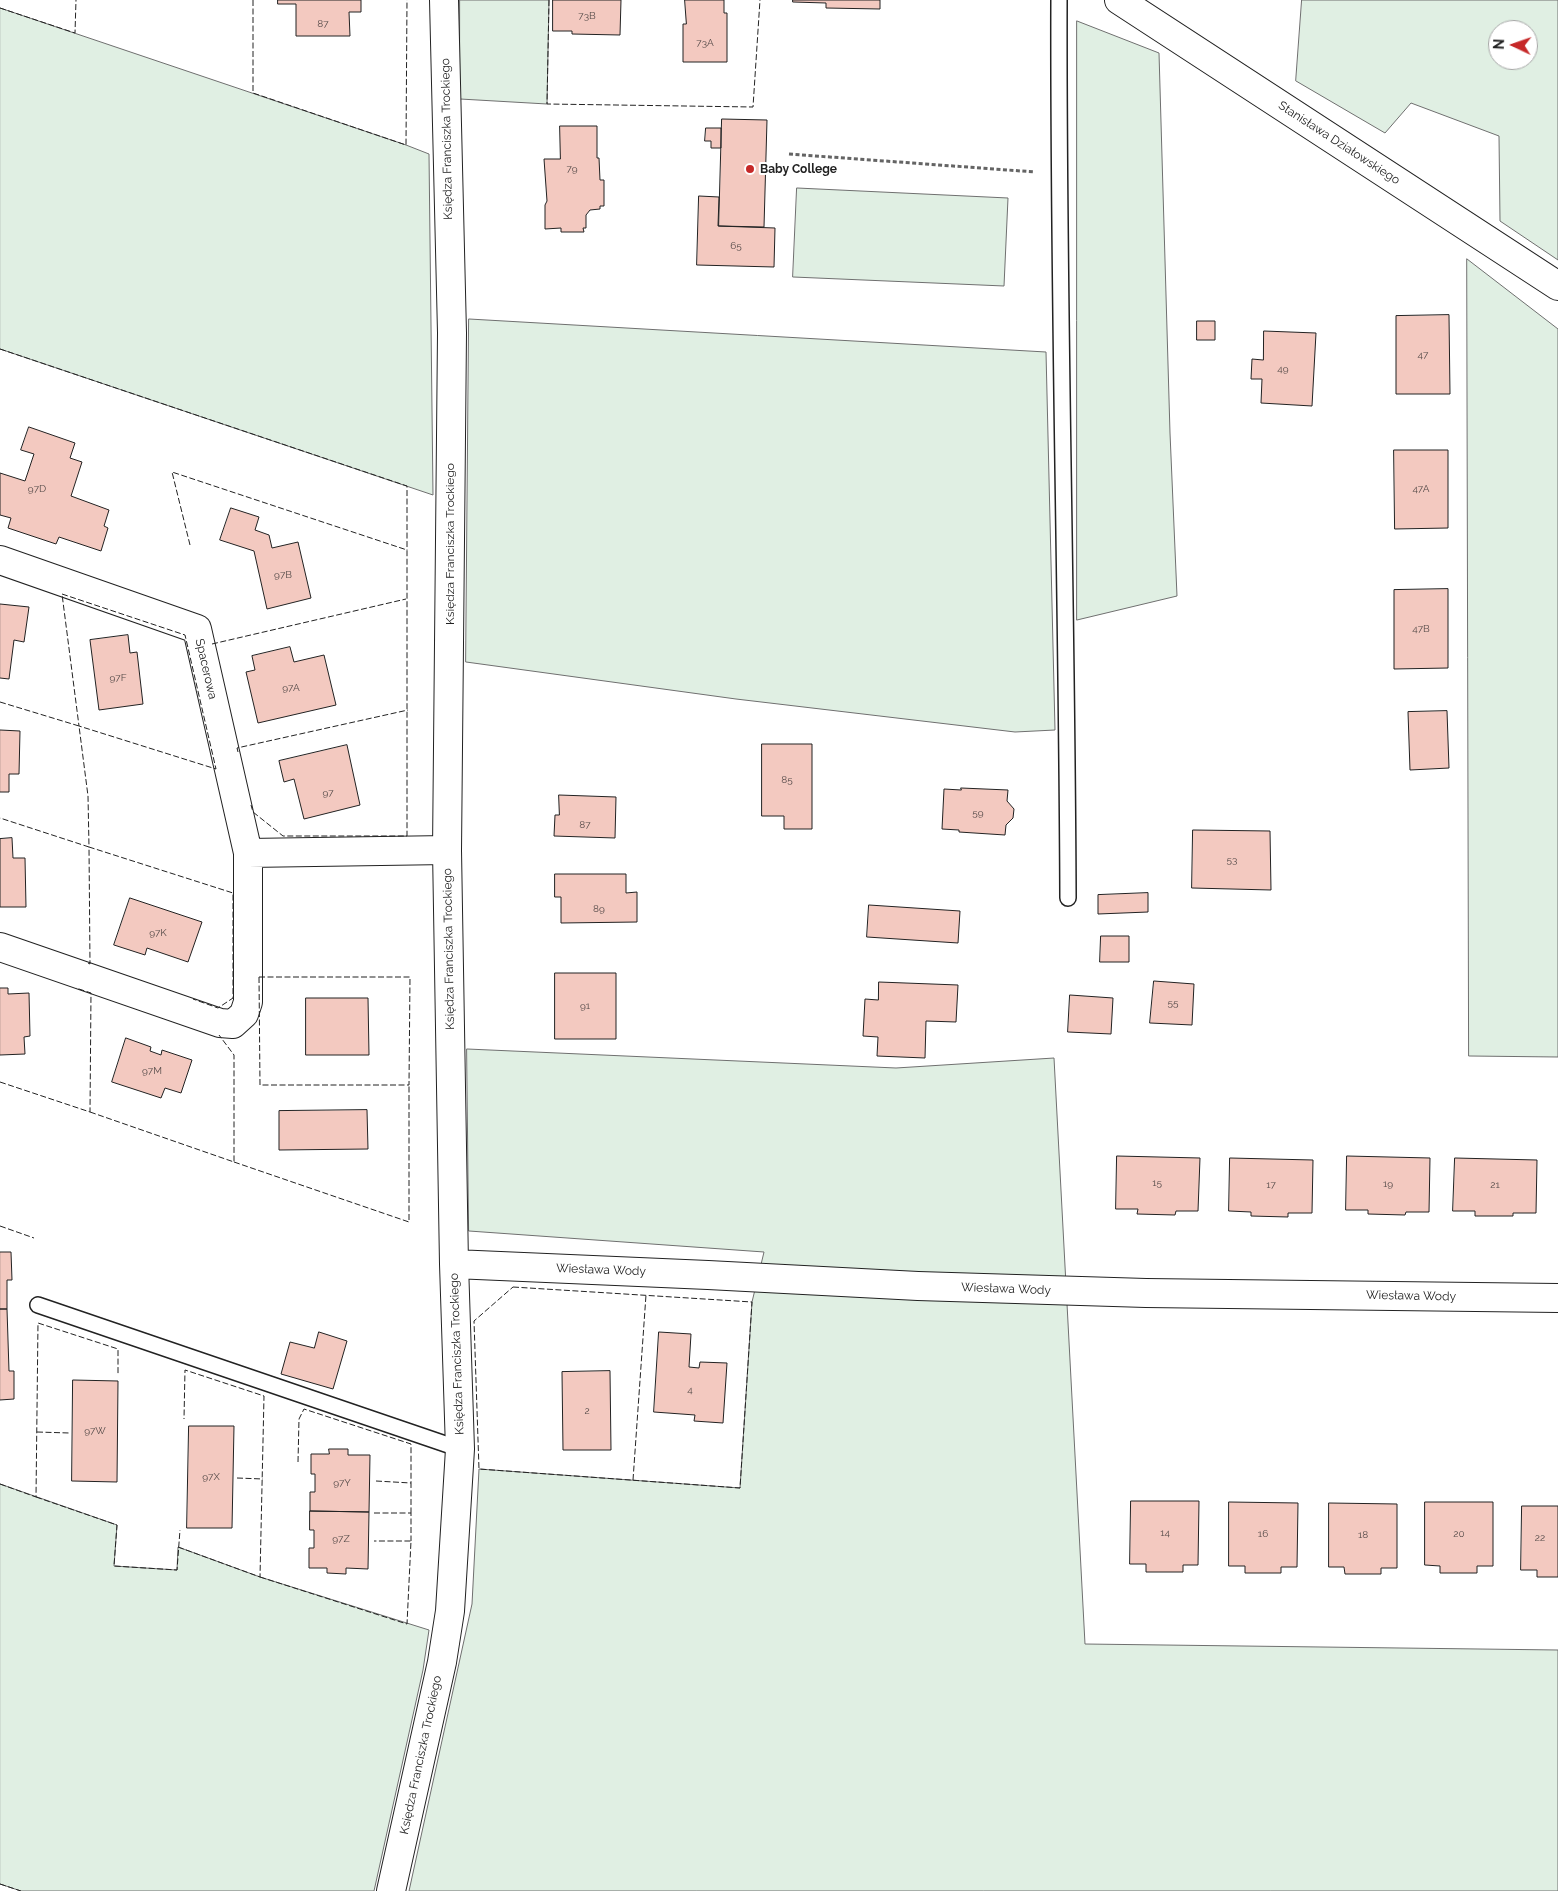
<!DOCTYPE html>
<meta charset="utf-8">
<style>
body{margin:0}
#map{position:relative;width:1558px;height:1891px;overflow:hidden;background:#fff;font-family:Raleway,sans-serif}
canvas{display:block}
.north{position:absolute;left:1488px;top:20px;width:50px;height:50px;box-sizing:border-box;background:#fff;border:1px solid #a7a7a7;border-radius:50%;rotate:273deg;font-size:14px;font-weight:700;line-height:20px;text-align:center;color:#222}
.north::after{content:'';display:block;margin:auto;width:18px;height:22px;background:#c62828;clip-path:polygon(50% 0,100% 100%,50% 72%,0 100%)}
</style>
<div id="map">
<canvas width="1558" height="1891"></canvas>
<div class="north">N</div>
</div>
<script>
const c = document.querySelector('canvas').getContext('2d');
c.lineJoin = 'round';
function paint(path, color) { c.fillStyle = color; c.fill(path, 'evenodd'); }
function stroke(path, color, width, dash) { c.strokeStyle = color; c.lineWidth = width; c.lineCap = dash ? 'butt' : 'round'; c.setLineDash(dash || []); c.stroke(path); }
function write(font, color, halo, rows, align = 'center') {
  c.font = font + ' Raleway,sans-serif'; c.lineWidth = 4; c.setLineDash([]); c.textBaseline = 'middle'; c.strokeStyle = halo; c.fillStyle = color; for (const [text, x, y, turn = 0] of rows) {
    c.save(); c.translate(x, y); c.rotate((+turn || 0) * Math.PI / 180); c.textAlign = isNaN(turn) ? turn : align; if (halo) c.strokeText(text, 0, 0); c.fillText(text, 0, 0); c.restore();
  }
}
const green = new Path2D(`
 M460,0H549L547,104L460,99Z
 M1302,0H1558V260L1500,221L1499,136L1411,103L1385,133L1296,81ZM1498,30H1528V60H1498Z
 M0,8L406,145L429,154L433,495L0,349Z
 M1077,21L1159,53L1170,433L1177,596L1077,620Z
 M797,188L1008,198L1004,286L793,277Z
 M1467,259L1558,329V1057L1469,1056Z
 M469,319L1046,352L1055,730L1015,732L736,699L466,662Z
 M467,1049L896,1068L1054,1058L1085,1644L1558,1650V1891H409L472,1604L479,1469L740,1488L752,1302L764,1252L469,1231Z
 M0,1484L117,1525L114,1566L177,1570L178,1547L260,1577L429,1630L423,1670L374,1891H21L0,1884Z`);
paint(green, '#e0efe3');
stroke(green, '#6f6f6f', 1);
const building = new Path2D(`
 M278,0H361V12H349L350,36H296V4H278Z
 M553,0H621L620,35L572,34V31H553Z
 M685,0H724V13H727V62H683V24H686Z
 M793,0H880V9L826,8V3L793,2Z
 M722,119L767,120L764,227L719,226Z
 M560,126H597V158H599L600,180H604V206H600V209L590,210L586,215V228H583L584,232H561V228L545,229V205L547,201L544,159H560Z
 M706,128H721V148H711V141H705Z
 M699,196L719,197L718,226L775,228L774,267L697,265Z
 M1449,315L1450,394H1396V316Z
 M1197,321H1215V340H1197Z
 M1264,331L1316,333L1312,406L1261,403L1262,379H1251L1252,359L1263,360Z
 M29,427L75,443L70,458L82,462L71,496L109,510L104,526L108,528L101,551L59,537L56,544L8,528L11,518L0,515V473L25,481L34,454L21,450Z
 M1394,450H1448V528L1395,529Z
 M231,508L259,517L255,530L269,535L272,548L298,542L311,598L267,609L254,551L220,540Z
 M1448,589V668L1394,669V590Z
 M0,604L29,607L24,642L14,640L9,679L0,678Z
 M128,635L130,653L137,652L143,704L99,710L90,640Z
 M290,647L294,662L324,655L336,705L258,723L246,672L255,670L252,656Z
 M1447,711L1449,768L1410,770L1408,712Z
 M0,730L20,731L19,774H9V792H0Z
 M762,744H812V829H784V816H762Z
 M347,745L360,805L304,819L294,779L284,782L279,761Z
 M961,788L1008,790L1007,801L1014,809L1013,818L1006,825L1005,835L959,832V830L942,829L944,789L961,790Z
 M559,795L616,797L615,838L554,836L555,815H559Z
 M1193,830L1270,831L1271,890L1192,888Z
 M12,838L13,858H25L26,907H0V839Z
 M555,874H626V893L637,892V922L561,923V897H555Z
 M1148,893V912L1098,914V895Z
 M130,898L202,922L188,962L147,948L145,955L114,945Z
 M869,905L960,911L958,943L867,937Z
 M1101,936H1129V962H1100Z
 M555,973H616V1039H555Z
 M1154,981L1194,984L1192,1025L1150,1023Z
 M879,982L958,985L956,1022L926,1021L925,1058L877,1056L878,1037L863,1036L865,999L878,1000Z
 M0,988H8V994L29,993L30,1036L24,1037L25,1054L0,1055Z
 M1070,995L1113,998L1111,1034L1068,1032Z
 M306,998H368L369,1055H306Z
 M126,1038L151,1047L150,1051L161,1055L162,1050L192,1060L181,1093L165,1088L161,1098L112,1082Z
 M367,1110L368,1149L279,1150V1111Z
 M1117,1156L1200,1158L1198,1211H1176L1175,1215L1137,1214L1138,1209H1116Z
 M1347,1156L1430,1158L1429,1212H1406L1405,1215L1368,1214V1210H1346Z
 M1230,1158L1313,1160L1312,1213H1288V1217L1251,1216V1212L1229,1211Z
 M1455,1158L1537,1160L1536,1213H1513V1216H1475V1211H1453Z
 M0,1252H11L12,1280H7V1309H0Z
 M0,1309H7L9,1371H14V1399L0,1400Z
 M319,1332L347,1341L333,1389L281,1374L290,1342L314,1348Z
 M659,1332L691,1334L689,1367L699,1368L700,1362L727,1363L723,1423L694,1421L695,1415L654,1412Z
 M610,1371L611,1450H563L562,1372Z
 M73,1380L118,1381L117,1482L72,1481Z
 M189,1426H234L232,1528H187Z
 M329,1449H348V1455H370L369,1512L310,1511V1492H315V1474H311V1454H329Z
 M1131,1501H1199L1198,1565H1183V1572H1146V1564H1130Z
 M1229,1502L1298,1503L1297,1567H1281V1573H1245V1566H1229Z
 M1425,1502H1493V1566H1477V1573H1440V1566L1425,1565Z
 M1329,1503L1397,1504V1568H1381V1574H1345L1344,1567H1329Z
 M1522,1506H1558V1577H1537V1570H1521Z
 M310,1511L369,1512L368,1569L346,1568V1574L327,1573V1568H309V1548H314V1530H310Z`);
paint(building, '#f3c9c0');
stroke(building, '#222', 1);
const lane = new Path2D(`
 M1059,0C1058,299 1067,599 1068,898
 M38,1305L460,1449`);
const street = new Path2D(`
 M1119,0L1558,286
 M0,560L197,629L248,853
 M0,947L220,1023L233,1024L244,1014L248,1002V853L447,850
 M454,1264L708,1275L918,1286L1146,1293L1558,1298
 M391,1891L442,1662L450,1611L460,1449L454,1264L447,850L452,333L444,0`);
stroke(lane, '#222', 18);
stroke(street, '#222', 30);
stroke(new Path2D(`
 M789,154L1035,172`), '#646464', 3, [4, 2.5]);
stroke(lane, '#fff', 15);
stroke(street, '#fff', 28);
stroke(new Path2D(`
 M253,0V93L406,145L407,0
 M549,0L547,104L753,107L760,0
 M0,8L75,33L76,0
 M0,349L407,486V550
 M190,545L172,472L407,550V836H283L253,812L251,805
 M62,594L185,635L216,769L79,726Z
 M212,644L406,599
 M0,702L79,726L88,796L89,847L0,818
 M238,752L237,748L408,710
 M88,963L90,964L89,847L233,893V998L218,1008L193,999
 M259,977H410L409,1085H260Z
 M0,1082L90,1112L91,993L76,988
 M90,1112L234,1162V1055L219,1035
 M234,1162L409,1222V1085
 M0,1226L34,1238
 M513,1287L752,1302L740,1488L479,1469L474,1321Z
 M37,1432L69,1433
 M298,1462L299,1419L304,1409L411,1444V1483
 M237,1478L263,1479
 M633,1480L646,1295
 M376,1481L411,1483V1513
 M0,1484L36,1497L38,1323L118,1349V1374
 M36,1497L117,1525L114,1566L177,1570L180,1530
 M374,1513H411V1541
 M178,1547L260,1577L264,1396L185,1370L184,1419
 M260,1577L407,1624L411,1541H374
 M0,1884L21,1891`), '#222', 1, [6, 2.5]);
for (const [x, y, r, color] of [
 [750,169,5,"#c62828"]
]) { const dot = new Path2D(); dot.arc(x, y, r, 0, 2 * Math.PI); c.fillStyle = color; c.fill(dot); stroke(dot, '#fff', 2); }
write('10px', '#564c4a', null, [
 ["73B",587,16],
 ["87",323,24],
 ["73A",705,43],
 ["79",572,169],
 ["65",736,246],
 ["47",1423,355],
 ["49",1283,369],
 ["97D",37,489],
 ["47A",1421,489],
 ["97B",283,575],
 ["47B",1421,629],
 ["97F",118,678],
 ["97A",291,688],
 ["85",787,780],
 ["97",328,793],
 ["59",978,813],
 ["87",585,825],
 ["53",1232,860],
 ["89",599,909],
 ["97K",158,933],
 ["55",1173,1003],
 ["91",585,1006],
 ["97M",152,1071],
 ["15",1157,1183],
 ["19",1388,1184],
 ["17",1271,1185],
 ["21",1495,1185],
 ["4",690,1390],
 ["2",587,1411],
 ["97W",95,1431],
 ["97X",211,1477],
 ["97Y",342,1483],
 ["14",1165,1533],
 ["16",1263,1534],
 ["20",1459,1534],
 ["18",1363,1535],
 ["22",1540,1538],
 ["97Z",341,1539]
]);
write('12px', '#222', '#fff', [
 ["Księdza Franciszka Trockiego",447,139,-91],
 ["Stanisława Działowskiego",1339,143,33],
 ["Księdza Franciszka Trockiego",450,544,-90],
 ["Spacerowa",206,669,77],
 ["Księdza Franciszka Trockiego",449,949,-91],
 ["Wiesława Wody",601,1270,2],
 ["Wiesława Wody",1006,1289,2],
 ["Wiesława Wody",1411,1296,1],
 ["Księdza Franciszka Trockiego",457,1354,-92],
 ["Księdza Franciszka Trockiego",421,1755,-78]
]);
write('bold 12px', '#222', '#fff', [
 ["Baby College",760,169]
], 'left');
</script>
